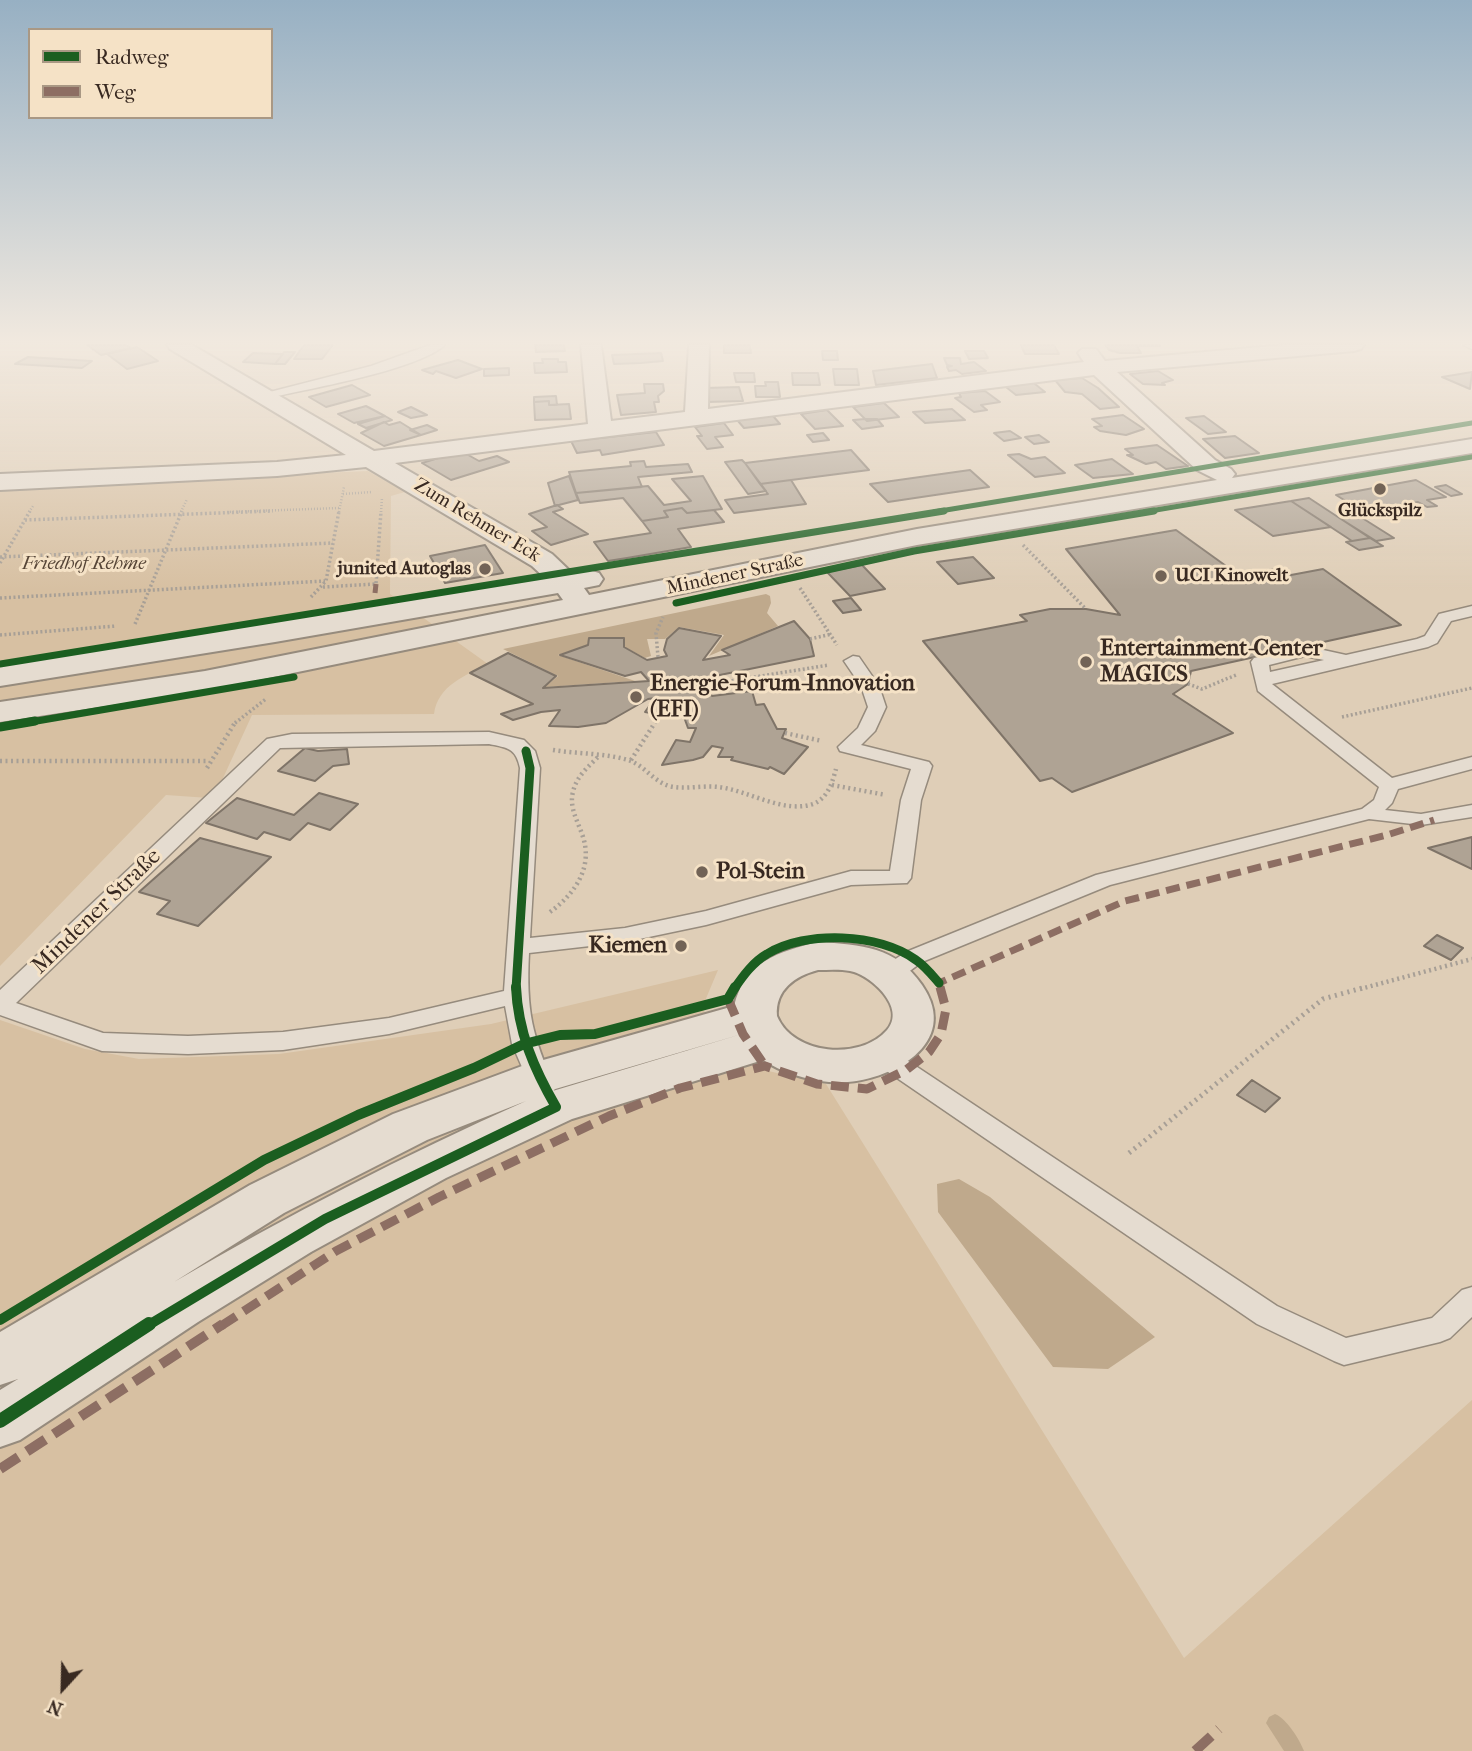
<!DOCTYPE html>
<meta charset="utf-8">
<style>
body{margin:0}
#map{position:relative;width:1472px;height:1751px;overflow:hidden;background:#dfceb7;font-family:"IM FELL French Canon",serif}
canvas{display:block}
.legend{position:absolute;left:28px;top:28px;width:245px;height:91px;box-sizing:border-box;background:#f5e2c6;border:2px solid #a99884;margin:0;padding:9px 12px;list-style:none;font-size:21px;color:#382921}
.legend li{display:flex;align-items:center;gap:14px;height:35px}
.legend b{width:35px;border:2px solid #a99884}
.north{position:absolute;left:28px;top:1653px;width:70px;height:70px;-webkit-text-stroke:5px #f5e2c6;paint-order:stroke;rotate:202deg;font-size:19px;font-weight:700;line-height:28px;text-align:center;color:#382921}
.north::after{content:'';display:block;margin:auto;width:24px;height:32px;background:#382921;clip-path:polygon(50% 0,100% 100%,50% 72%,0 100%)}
</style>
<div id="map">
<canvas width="1472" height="1751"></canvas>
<ul class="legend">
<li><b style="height:9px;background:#1b5e20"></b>Radweg</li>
<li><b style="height:9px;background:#8d6e63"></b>Weg</li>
</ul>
<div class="north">N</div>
</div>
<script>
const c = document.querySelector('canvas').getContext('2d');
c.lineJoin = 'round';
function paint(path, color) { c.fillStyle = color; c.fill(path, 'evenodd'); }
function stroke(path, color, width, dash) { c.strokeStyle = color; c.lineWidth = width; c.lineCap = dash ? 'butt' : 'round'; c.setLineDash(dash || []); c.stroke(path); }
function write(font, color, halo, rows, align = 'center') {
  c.font = font + ' "IM FELL French Canon",serif'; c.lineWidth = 6; c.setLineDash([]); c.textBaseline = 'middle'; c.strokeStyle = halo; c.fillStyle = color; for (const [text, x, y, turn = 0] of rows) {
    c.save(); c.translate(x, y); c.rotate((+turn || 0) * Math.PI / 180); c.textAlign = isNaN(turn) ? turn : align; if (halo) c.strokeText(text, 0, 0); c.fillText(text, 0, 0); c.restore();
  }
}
paint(new Path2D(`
 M368,471L405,492L391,496L390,594L488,664C465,676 438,685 434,714L252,715L218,789L209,798L166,795L0,966V486Z
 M718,970L702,1008L728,1048L755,1068L826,1084L1184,1658L1472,1400V1751H0V1020L85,1049L139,1059L279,1054L491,1024Z`), '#d7c0a2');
paint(new Path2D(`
 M766,594L770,596L771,603L767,613L778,626L709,656L724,635L679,627L665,639H647L651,656L645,658L625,647V638H589L587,645L558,655L635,681L545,687L558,676L503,649Z
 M959,1179L990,1197L1155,1337L1108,1369L1053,1367L938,1212L937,1184Z`), '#bfa98c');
paint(new Path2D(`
 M1275,1714C1287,1719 1299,1739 1304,1751H1284L1266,1723L1269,1717Z`), '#bfa98c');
const building = new Path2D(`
 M87,345H126L131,348L101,355Z
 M304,345H333L322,359H294Z
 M535,345H564L565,351L536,352Z
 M724,345H750L751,353H724Z
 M1021,345H1054L1059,354H1025Z
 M1105,345H1160V346H1137L1141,353H1120L1109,350Z
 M137,347L158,361L127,369L107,354Z
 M822,351H837L838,360H823Z
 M965,351H984L988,358L969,359Z
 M284,352H295L285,364H275Z
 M253,353L282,354H283L275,364L243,362Z
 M661,353L663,361L641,363L614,364L612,355Z
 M28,357L92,361L82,368L15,364Z
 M944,358H960L961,364L974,362L986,371L962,374L956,370L949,371L947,367L952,366L947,365Z
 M542,359H558V362H566L567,372L535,373L534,363H543Z
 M458,360L482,369L456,378L436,371L433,374L422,370Z
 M932,364L937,378L876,385L873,371Z
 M509,368V375L484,376V369Z
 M833,369H857L859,385H835Z
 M1158,371L1173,380L1162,383L1165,385L1143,384L1130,374Z
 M1472,372L1470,389L1442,377Z
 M734,373H754L755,382H736Z
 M792,373H818L820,385H793Z
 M1082,378L1098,388L1119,407L1100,409L1082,394L1065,392L1055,380Z
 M1030,380L1045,392L1016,395L1001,383Z
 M765,382H778L780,397H756L755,386H766Z
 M644,384H663L664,391L658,396L659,402H654L656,412L621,415L617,395L645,393Z
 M352,385L370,395L326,407L309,397Z
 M739,387L743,401L707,402L705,388Z
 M985,391L1000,402L981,405L987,410L974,412L955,398L961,397L959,393Z
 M556,396L557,405H549V401L534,402V397Z
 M549,401V405L569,404L571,419L535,420L534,402Z
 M884,403L899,417L867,421L853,407Z
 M366,406L385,416L354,423L338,414Z
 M411,407L427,415L411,418L398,412Z
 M767,409L780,424L744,428L732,414Z
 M952,409L965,420L925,423L913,412Z
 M827,410L843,426L815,429L801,414Z
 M1123,415L1144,429L1126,435L1100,431L1094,427L1102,426L1092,419Z
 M385,416L392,420L366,428L358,424Z
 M1204,416L1226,432L1208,434L1186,418Z
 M865,419H877L883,426L862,429L853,420Z
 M384,422L389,425L400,422L421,435L384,446L361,433Z
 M724,423L733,435L715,437L723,447L707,449L697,436H702L695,427Z
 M427,425L437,430L421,435L410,430Z
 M1010,431L1021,438L1004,441L994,433Z
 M656,432L664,445L602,455L600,450L577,453L571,441Z
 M823,433L829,440L813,442L807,435Z
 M1039,435L1049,442L1034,444L1025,437Z
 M1235,436L1259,453L1225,458L1203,439Z
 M1157,445L1188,466L1166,469L1156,462L1146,464L1127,455H1133L1125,449Z
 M851,450L869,470L760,484L745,463Z
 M461,451L479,461L497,456L509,462L451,480L422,463Z
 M1019,454L1031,459L1045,457L1065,473L1035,477L1008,455Z
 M1112,459L1133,474L1093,478L1075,465Z
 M742,460L745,463L766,491L748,494L725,462Z
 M644,461L646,467L688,464L692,472L638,477L642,487L576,493L569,472L631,466L630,462Z
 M970,470L989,487L888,502L870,484Z
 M569,476L578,500L555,506L548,483Z
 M703,476L722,509L687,513L682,508L664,511L668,517L642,521L623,498L580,503L576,493L648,486L664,505L691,501L672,479Z
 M791,480L806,504L734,513L725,500L768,494L760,484Z
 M1416,480L1446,497L1427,500L1437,506L1427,507L1418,502L1362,511L1336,495Z
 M1446,485L1462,494L1451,496L1435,487Z
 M1309,498L1341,519L1370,538L1352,541L1291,501Z
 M1291,501L1331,527L1273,536L1235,510Z
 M557,505L563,509L553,512L588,534L551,545L532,531L547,527L529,514Z
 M682,508L687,513L714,510L724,522L678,529L691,547L627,558L608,561L594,542L651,533L642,521L668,517L664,511Z
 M1359,516L1394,538L1376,541L1341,519Z
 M1176,530L1240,576L1281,568L1291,575L1323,569L1401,625L1191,671L1188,684L1173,694L1233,733L1072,792L1052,778L1040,781L923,641L1027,621L1020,615L1050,609H1086L1120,615L1066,549Z
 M1370,538L1383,546L1359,550L1346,542Z
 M485,545L503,573L445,583L430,556Z
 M973,557L994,578L958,584L937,562Z
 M862,565L885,589L850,596L827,572Z
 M851,598L861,610L843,613L833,601Z
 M794,621L810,639L814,656L700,679L712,696L752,691L756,705L764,704L777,729H786L782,738L808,747L784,774L770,767L768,769L731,760L733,757H718L723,748L712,746L703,757L693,760L662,765L676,740L690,742L696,728H688L684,717L686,707L681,706L674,717L645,712L655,698L648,699L606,723L578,727L549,726L560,710L541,712L513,720L501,714L533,704L470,673L508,653L556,676L543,688L649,681L641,672L625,676L560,655L588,645L589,638H624V647L647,660L667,656L664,650L667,639L679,628L721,636L703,660L730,655L722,650Z
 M305,748L318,751L347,749L349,764L333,766L315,781L278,771Z
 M319,793L358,804L330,830L308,823L290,840L264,832L257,839L206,823L237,798L294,815Z
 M1472,837V869L1428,848Z
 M200,838L271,857L198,926L157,914L170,901L139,892Z
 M1437,935L1463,948L1451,960L1424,946Z
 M1252,1080L1280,1098L1265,1112L1237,1095Z`);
paint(building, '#afa394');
stroke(building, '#7f7468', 2);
const lane = new Path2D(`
 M430,345H445C415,371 306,389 264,399L258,395L371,366Z
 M1463,345H1472V349Z
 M1472,606V616L1451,621L1437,643L1428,647L1272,684L1392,778L1472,757V769L1398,789L1392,803L1385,810L1421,814L1472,805V817L1421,825L1369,819L1110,885L922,962C909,971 898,983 882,978L879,973L882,968L906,952L1096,875L1362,809L1374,800L1379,787L1258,691L1251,662L1254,658L1305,646L1346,655L1417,639L1425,636L1439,614ZM1305,656L1324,660L1270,672L1269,665Z
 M853,656L859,657L879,686L886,707L875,731L861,745L929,762L932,766L921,800L911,878L907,883L851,885L706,925L625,942L529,953C526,1011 532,1035 555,1088L552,1095L543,1097L534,1095L531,1088L512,1044L505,1006L389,1034L283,1050L188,1054L102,1051L0,1015V990L267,739L292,734L489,732L524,740L535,751L540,768L530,938L625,928L706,911L851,871H890L901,800L911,769L840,751L838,747L858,728L868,707L861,686L844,661ZM489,744C508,748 516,748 520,768L504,991L389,1018L283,1032L188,1036L103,1033L16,1003L280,748Z
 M884,1048L893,1051L1277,1306L1346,1338L1432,1318L1462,1290L1472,1287V1317L1450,1338L1440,1342L1344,1365L1334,1361L1257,1324L875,1063L872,1057L875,1051Z`);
const street = new Path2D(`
 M167,345H192L374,451L588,424L581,345H601L611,421L685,412L689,345H709L708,409L1084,362L1078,353L1082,349H1096L1105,361L1283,345H1364L1361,349L1354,351L1117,372L1215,460L1231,469L1235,474L1232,478L1472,439V453L917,545L205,691L0,722V702L205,671L563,600L558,593L275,642L0,686V666L545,578L532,566L366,467L277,476L0,490V474L277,462L346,455L170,349ZM1094,375L1197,470L1217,480L917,529L589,595L584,588L599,585L603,579L599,573L589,570L572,573L552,554L395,463Z
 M818,942C862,945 895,946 922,985C965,1047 881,1087 829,1082C806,1080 781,1072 763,1060L572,1119L446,1178L311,1252L198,1322L20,1440L0,1447V1390L18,1379L0,1385V1332L250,1185L393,1114L522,1066L734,1006C745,961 778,952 818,942ZM818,970C828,970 840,969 850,971C871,975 907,1008 887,1030C860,1061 793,1055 777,1016C775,990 795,976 818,970ZM742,1034L556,1090L549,1092L552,1090ZM526,1101C405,1155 288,1215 174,1282L284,1213L427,1140Z`);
stroke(lane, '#968b7d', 3);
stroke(street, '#968b7d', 4);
stroke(new Path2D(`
 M343,494L372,492
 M29,512L33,506
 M181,512L187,499
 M227,512L339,508
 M339,512L344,487
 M381,512L382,498`), '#a79f96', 2.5, [1, 2]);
stroke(new Path2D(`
 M25,520L273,511
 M1023,545L1086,609
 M0,557L333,543
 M0,563L30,511
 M323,587L376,584L381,511
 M800,588L837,645
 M311,597L326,581L339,511
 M0,598L325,581
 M135,624L182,511
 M0,635L116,626
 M810,639L832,634
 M658,657L656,633L663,617
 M1188,684L1202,689L1236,675
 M705,685L829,665
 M1342,717L1472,688
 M235,723L266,699
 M655,723L660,715`), '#a79f96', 3.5, [2, 2.5]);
stroke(new Path2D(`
 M785,733L822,741
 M553,750C578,754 604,753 628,760C644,765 653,781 669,786C685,790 702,785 718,787C748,790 783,814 813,804C828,798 832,783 836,769
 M631,760L656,721
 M0,761H209
 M207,768L236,721
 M832,785L886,795
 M550,912C576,893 594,866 582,834C577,820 569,806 573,792C576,777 588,767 598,757
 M1360,989L1472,959`), '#a79f96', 4.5, [2, 3.5]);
stroke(new Path2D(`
 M1129,1153L1323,999L1366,987`), '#a79f96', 5, [2, 4.5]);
paint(lane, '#e5dcd0');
paint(street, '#e5dcd0');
stroke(new Path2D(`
 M375,593L376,584`), '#8d6e63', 5, [10, 5]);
stroke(new Path2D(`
 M941,989L939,983L1125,901L1387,835L1434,820`), '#8d6e63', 7, [14, 7]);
stroke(new Path2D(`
 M728,999L743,1034L765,1066
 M221,1326L336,1251L439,1197L609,1116L680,1088L765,1066L817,1084L867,1089L906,1070L929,1052L941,1034L946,1009L940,987`), '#8d6e63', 9, [18, 9]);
stroke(new Path2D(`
 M0,1469L223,1324
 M1195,1751L1219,1729`), '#8d6e63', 10, [22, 10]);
stroke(new Path2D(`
 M934,512L1472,423
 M1144,512L1472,457`), '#1b5e20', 5);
stroke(new Path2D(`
 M676,603L914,551L1154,511
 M0,664L944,511
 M25,723L294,677`), '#1b5e20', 7);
stroke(new Path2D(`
 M0,727L35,721
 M516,989L530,768L526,751
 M734,989C743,976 753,962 767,954C806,930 879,933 916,960C925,966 932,975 939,983`), '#1b5e20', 9);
stroke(new Path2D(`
 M0,1320L264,1160L358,1115L474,1068L524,1044L560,1035L595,1034L728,999L735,987
 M147,1326L325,1219L556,1107C534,1069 518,1032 516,987`), '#1b5e20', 10);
stroke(new Path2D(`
 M0,1421L149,1324`), '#1b5e20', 14);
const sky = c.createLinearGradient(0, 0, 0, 590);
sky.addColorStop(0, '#97b0c3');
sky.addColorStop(0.58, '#f1e9df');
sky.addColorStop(1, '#f1e9df00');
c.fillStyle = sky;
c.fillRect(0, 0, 1472, 590);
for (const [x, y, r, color] of [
 [1380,489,7,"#726356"],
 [485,569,7,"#726356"],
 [1161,576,7,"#726356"],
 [1086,662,7,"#726356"],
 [636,697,7,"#726356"],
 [702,872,7,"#726356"],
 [681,946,7,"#726356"]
]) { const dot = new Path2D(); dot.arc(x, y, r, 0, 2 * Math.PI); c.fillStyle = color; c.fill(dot); stroke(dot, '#f5e2c6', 2.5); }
write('bold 19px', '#382921', '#f5e2c6', [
 ["Glückspilz",1380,511],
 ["junited Autoglas",471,569,"right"],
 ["UCI Kinowelt",1175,576,"left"]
]);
write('19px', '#382921', '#f5e2c6', [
 ["Zum Rehmer Eck",477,521,31],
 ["Mindener Straße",735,575,-12]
]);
write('italic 19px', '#564537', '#f5e2c6', [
 ["Friedhof Rehme",84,564]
]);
write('bold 23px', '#382921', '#f5e2c6', [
 ["Entertainment-Center",1100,649],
 ["MAGICS",1100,675],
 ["Energie-Forum-Innovation",650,684],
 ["(EFI)",650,710],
 ["Pol-Stein",716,872],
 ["Kiemen",667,946,"right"]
], 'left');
write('23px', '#382921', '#f5e2c6', [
 ["Mindener Straße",97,912,-44]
]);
</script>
